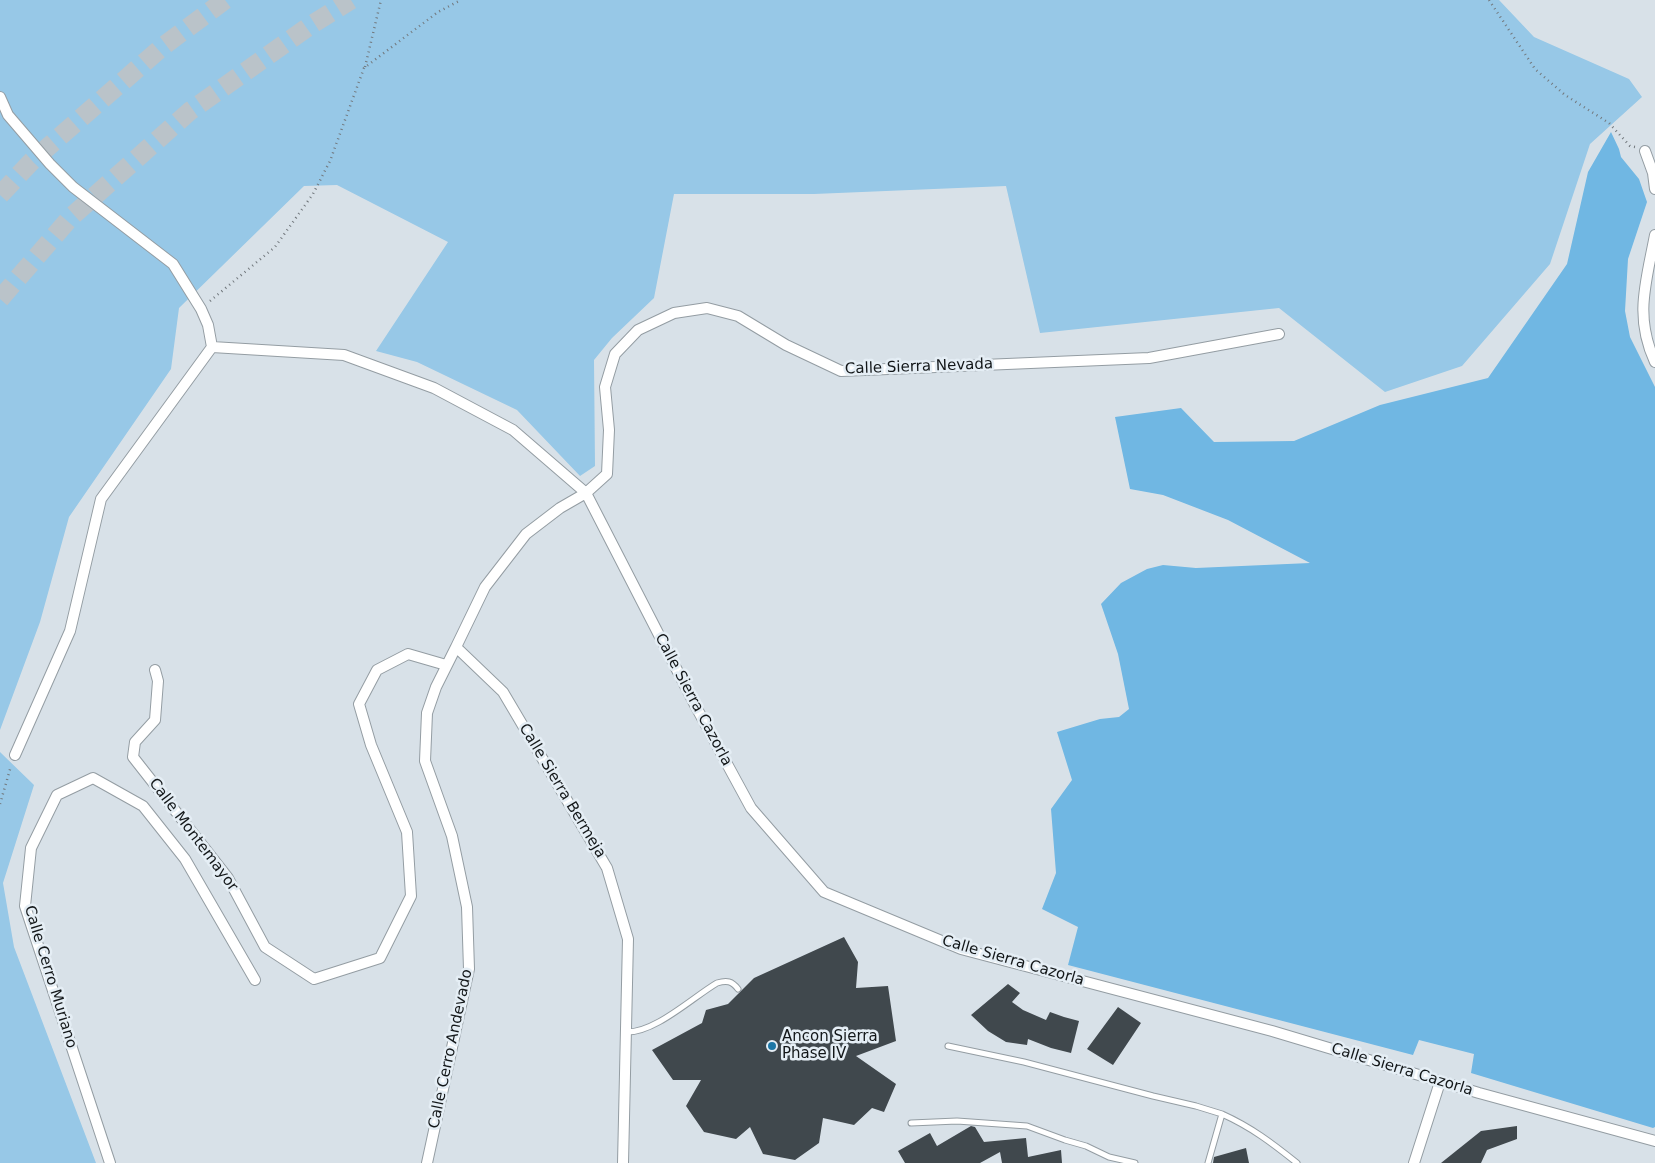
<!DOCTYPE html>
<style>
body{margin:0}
canvas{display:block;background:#d8e1e8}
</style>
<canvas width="1655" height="1163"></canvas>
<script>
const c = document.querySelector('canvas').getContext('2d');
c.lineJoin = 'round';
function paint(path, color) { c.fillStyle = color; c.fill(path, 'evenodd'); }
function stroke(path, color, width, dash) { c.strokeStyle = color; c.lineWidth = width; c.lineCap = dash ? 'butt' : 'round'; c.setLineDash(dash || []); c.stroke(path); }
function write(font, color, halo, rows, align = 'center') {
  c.font = font + ' "DejaVu Sans",sans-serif'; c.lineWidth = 5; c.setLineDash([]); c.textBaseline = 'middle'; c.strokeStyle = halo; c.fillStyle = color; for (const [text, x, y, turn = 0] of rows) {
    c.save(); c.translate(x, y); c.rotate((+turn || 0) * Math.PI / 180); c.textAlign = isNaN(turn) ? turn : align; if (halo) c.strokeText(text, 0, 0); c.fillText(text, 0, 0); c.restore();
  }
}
paint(new Path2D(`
 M0,0H1499L1534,37L1629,79L1642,97L1590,144L1550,264L1462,366L1385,392L1279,308L1040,333L1006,186L814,194H674L654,298L612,338L594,360L595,466L580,476L517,410L417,362L376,351L448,242L337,185L304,186L179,308L171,369L69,517L40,622L0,730Z
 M0,752L34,785L3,883L14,947L96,1163H0Z`), '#97c8e7');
paint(new Path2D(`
 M1611,132L1619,149L1621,157L1639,179L1647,202L1628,259L1625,311L1630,337L1655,387V1127L1653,1128L1471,1073L1474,1054L1419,1040L1413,1055L1068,965L1078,927L1042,909L1056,873L1051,809L1072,780L1057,732L1100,719L1119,717L1129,709L1118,654L1101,604L1121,583L1147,569L1163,565L1196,568L1310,563L1228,520L1163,495L1130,489L1115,417L1181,408L1214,442L1294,441L1380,405L1488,378L1567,264L1588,172Z`), '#70b7e3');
paint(new Path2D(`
 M844,937L858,962L856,988L888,986L896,1041L856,1056L896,1084L884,1112L872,1108L854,1125L823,1118L819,1143L795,1160L763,1154L750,1127L736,1139L704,1132L686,1106L701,1080H673L652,1050L702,1023L706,1010L728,1004L754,978Z
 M1008,984L1020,993L1012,1002L1023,1010L1046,1020L1050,1012L1064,1017L1079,1021L1071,1053L1051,1048L1028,1039L1027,1045L1006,1042L988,1031L971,1015Z
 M1118,1007L1141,1023L1113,1065L1087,1049Z
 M971,1126L975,1127L984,1142L1026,1138L1028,1157L1061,1150L1062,1163H1002L1000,1152L980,1163H905L898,1151L930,1133L937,1146Z
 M1517,1126V1139L1487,1150L1481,1163H1441L1481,1131Z
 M1246,1148L1249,1163H1213L1214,1157Z`), '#40484d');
stroke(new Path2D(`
 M0,195L32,161L162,47L225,0
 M0,299L70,218L190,111L311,25L351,0`), '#bac3c9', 19, [19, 9]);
const lane = new Path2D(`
 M625,1032C654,1034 693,997 717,983C727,980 732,981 738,989
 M948,1046L1024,1062L1153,1096L1196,1106L1222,1114
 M911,1123L957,1121L1027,1126L1065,1140L1086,1146L1109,1157L1135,1163
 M1208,1163L1222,1114C1251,1127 1272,1143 1297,1163`);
const street = new Path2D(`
 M0,97L8,115L50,164L73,187L173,264L201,309L208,325L212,347
 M1645,151L1653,173L1655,189
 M1655,235C1646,283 1634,316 1655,362
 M155,670L158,681L155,720L135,742L133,757L228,878L265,947L314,979L380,958L411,896L407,832L371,745L359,704L377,670L408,654L446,665
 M15,755L70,631L101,499L212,347L344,355L434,388L513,430L586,493L695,705L751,808L824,892L961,949L1272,1031L1479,1093L1655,1141
 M110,1163L25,906L31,848L57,795L93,778L143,806L185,859L255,980
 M427,1163L469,969L467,907L452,836L425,761L427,713L436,687L456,647
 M623,1163L628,939L607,868L503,692L456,647L485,587L526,534L560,508L586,493L607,474L609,430L605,387L615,354L638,330L674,313L707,308L738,316L786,345L841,371L1149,358L1279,334
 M1414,1163L1440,1082`);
stroke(lane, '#949da3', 7);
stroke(street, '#949da3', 12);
stroke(new Path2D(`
 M1489,0L1535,69L1565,95L1609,123L1630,146L1635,147
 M365,67L381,0
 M210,301L275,247L313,194L330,161L364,68L438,12L461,0
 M0,804L11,766`), '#72787d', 2.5, [1, 4]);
stroke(lane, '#fff', 5);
stroke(street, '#fff', 10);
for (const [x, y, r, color] of [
 [772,1046,5,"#1d77a6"]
]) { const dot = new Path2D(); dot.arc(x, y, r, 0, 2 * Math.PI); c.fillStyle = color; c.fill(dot); stroke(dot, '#e5eef5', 2); }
write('15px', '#131719', '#e5eef5', [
 ["Calle Sierra Nevada",919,367,-2],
 ["Calle Sierra Cazorla",693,700,62],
 ["Calle Sierra Bermeja",562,791,59],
 ["Calle Montemayor",193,835,53],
 ["Calle Sierra Cazorla",1013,961,16],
 ["Calle Cerro Muriano",50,977,73],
 ["Calle Cerro Andevado",451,1049,-78],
 ["Calle Sierra Cazorla",1402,1070,17]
]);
write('15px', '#131719', '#e5eef5', [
 ["Ancon Sierra",782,1037],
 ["Phase IV",782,1054]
], 'left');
</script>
